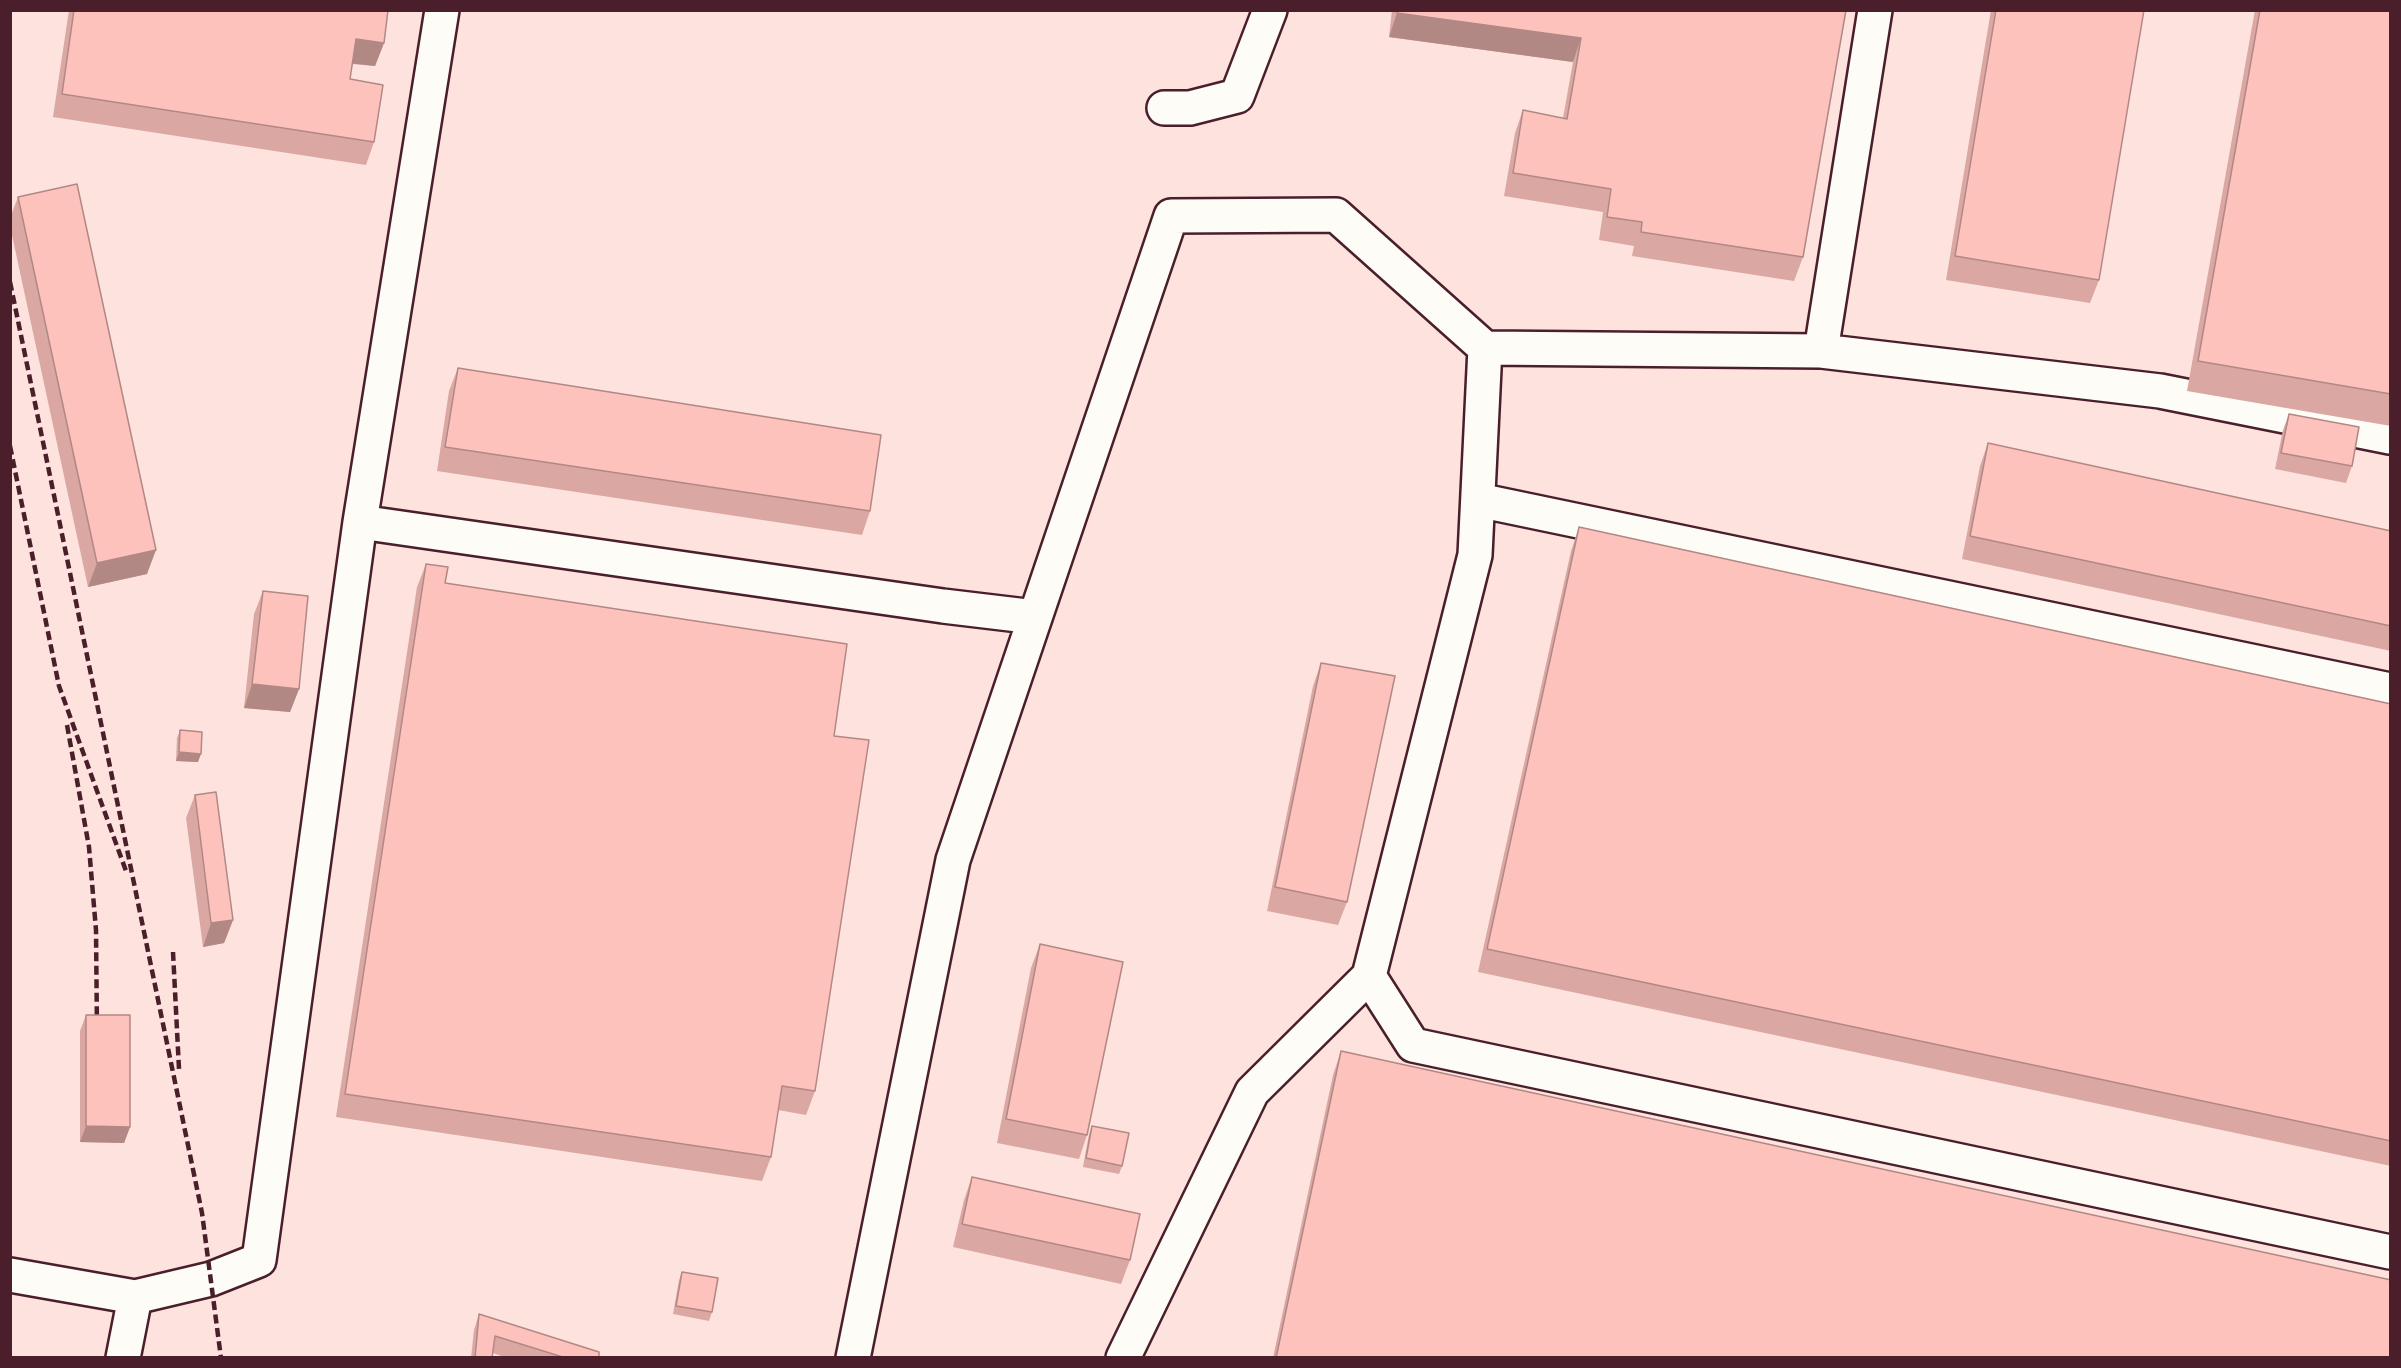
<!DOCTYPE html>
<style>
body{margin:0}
#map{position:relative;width:2401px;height:1368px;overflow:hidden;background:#fdf0eb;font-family:"Balsamiq Sans",sans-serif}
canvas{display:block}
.frame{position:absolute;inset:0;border:12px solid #4a1f2b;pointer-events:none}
</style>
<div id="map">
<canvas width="2401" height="1368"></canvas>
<div class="frame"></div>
</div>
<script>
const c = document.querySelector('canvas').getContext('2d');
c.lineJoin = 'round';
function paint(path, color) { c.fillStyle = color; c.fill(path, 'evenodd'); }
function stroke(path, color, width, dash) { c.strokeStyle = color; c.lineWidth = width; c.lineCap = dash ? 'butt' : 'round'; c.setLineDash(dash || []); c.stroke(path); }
paint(new Path2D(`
 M11,11H2390V1357H11Z`), '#fde2dd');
const minor = new Path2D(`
 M1164,108H1190L1237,96L1270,10
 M1821,351L1875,10
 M1478,500L2390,690
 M360,522L943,606L1035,617
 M1369,976L1413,1045L2390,1252
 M10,1275L135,1297L211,1279L259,1260L360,522L442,10
 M123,1358L135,1297
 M853,1358L953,860L1171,216L1336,215L1485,348L1821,351L2160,391L2390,437
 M1123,1358L1252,1092L1369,976L1475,555L1485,348`);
stroke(minor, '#4a1f2b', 38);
stroke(minor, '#fdfcf7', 33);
stroke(new Path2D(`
 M10,282L202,1213L221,1358
 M10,446L59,686L126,871
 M67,725L89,847L96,930L97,1032
 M173,952L179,1069`), '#4a1f2b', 4.5, [9, 4.5]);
paint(new Path2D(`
 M69,10H388L384,43L375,66L352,64L350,79L374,142L366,165L53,117Z
 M1392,10H1846L1803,257L1794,281L1632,256L1634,246L1599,240L1603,212L1504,196L1515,133L1523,110L1563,118L1573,62L1389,37Z
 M1991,10H2144L2099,280L2090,303L1946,280Z
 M2255,10H2391V426L2187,391Z
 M18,197L147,574L88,587L10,226V218Z
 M458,368L870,511L862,535L437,471L449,391Z
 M2289,414L2352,466L2346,483L2275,469L2283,430Z
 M1988,443L2391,531V651L1962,559L1980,466Z
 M1579,527L2391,704V1166L1478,972L1571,551Z
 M426,564L445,583L834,736L815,1091L806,1115L778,1110L771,1157L762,1181L336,1117L417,587Z
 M263,591L299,689L290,712L244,708L254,614Z
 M1321,663L1347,902L1338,925L1267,911L1313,686Z
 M180,730L198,762L176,761L177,738Z
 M195,795L233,920L224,943L203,947L186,818Z
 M1040,944L1087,1135L1079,1159L997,1143L1031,968Z
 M86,1015L130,1127L124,1143L80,1142V1031Z
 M1341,1051L2391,1358H1273L1333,1075Z
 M1092,1126L1122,1166L1119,1174L1083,1167L1089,1134Z
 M972,1177L1130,1260L1121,1284L953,1247L964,1200Z
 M682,1272L712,1312L709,1321L673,1314L679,1280Z
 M479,1314L599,1358H507L493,1353L492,1358H471L474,1330Z`), '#daa7a3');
paint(new Path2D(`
 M1397,13L1581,38L1573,62L1389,37Z
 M356,39L384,43L375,66L348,63Z
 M156,550L147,574L88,587L97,563Z
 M252,684L299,689L290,712L244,708Z
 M179,752L201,754L198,762L176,761Z
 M233,920L224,943L203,947L211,923Z
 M86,1126L130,1127L124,1143L80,1142Z`), '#b28884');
const building = new Path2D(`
 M74,10H388L384,43L356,39L350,79L383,85L374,142L62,94Z
 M1398,10H1846L1803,257L1641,232L1642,222L1607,217L1611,189L1513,173L1523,110L1567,119L1581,38L1397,13Z
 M1996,10H2144L2099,280L1955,256Z
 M2260,10H2391V394L2198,361Z
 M77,184L156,550L97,563L18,197Z
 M458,368L881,435L870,511L445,447Z
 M2289,414L2359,427L2352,466L2281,453Z
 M1988,443L2391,531V626L1970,536Z
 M1579,527L2391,704V1141L1487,949Z
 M426,564L448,567L445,583L847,644L834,736L869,740L815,1091L782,1086L771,1157L345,1094Z
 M263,591L308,596L299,689L252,684Z
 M1321,663L1395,676L1347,902L1275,887Z
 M180,730L202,732L201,754L179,752Z
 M216,792L233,920L211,923L195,795Z
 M1040,944L1123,962L1087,1135L1006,1119Z
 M86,1015H130V1127L86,1126Z
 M1341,1051L2391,1280V1358H1276Z
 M1092,1126L1129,1133L1122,1166L1086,1158Z
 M972,1177L1140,1214L1130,1260L962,1224Z
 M682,1272L718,1278L712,1312L676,1306Z
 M479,1314L599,1352V1358H566L495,1336L492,1358H475Z`);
paint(building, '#fec2bd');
stroke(building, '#b28884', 1.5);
</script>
